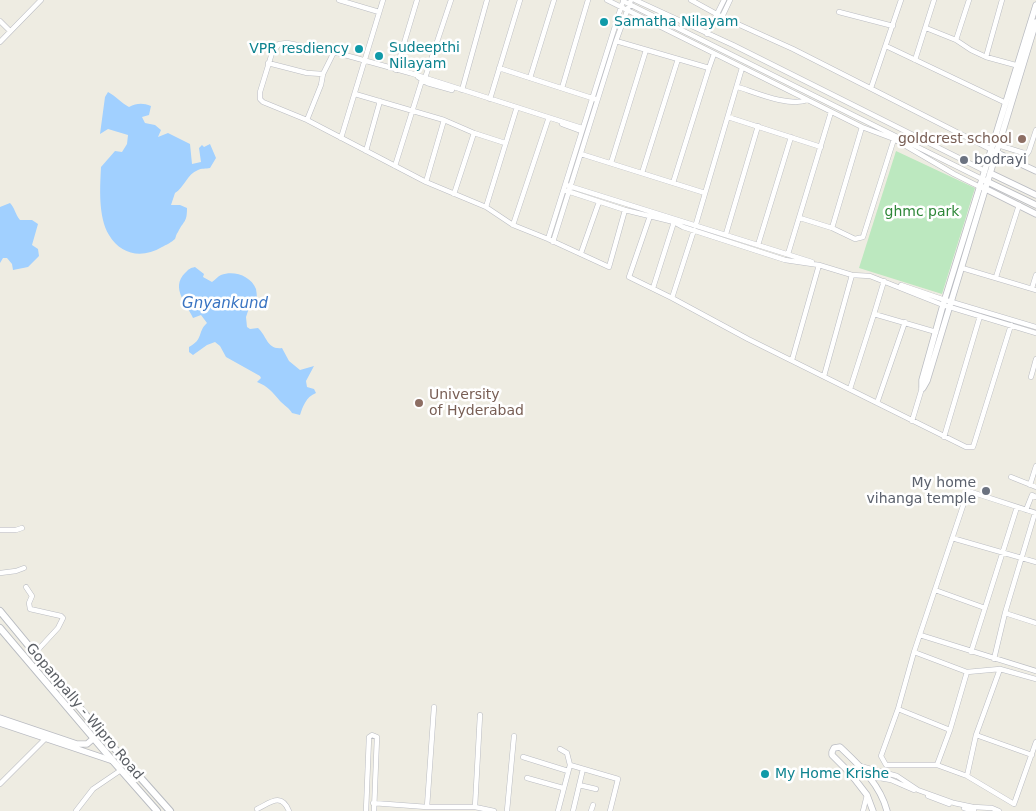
<!DOCTYPE html>
<style>
body{margin:0}
canvas{display:block;background:#eeece2}
</style>
<canvas width="1036" height="811"></canvas>
<script>
const c = document.querySelector('canvas').getContext('2d');
c.lineJoin = 'round';
function paint(path, color) { c.fillStyle = color; c.fill(path, 'evenodd'); }
function stroke(path, color, width, dash) { c.strokeStyle = color; c.lineWidth = width; c.lineCap = dash ? 'butt' : 'round'; c.setLineDash(dash || []); c.stroke(path); }
function write(font, color, halo, rows, align = 'center') {
  c.font = font + ' "DejaVu Sans",sans-serif'; c.lineWidth = 5; c.setLineDash([]); c.textBaseline = 'middle'; c.strokeStyle = halo; c.fillStyle = color; for (const [text, x, y, turn = 0] of rows) {
    c.save(); c.translate(x, y); c.rotate((+turn || 0) * Math.PI / 180); c.textAlign = isNaN(turn) ? turn : align; if (halo) c.strokeText(text, 0, 0); c.fillText(text, 0, 0); c.restore();
  }
}
paint(new Path2D(`
 M896,151L975,188L942,294L859,268Z`), '#bce8bf');
paint(new Path2D(`
 M108,92C116,96 121,103 129,107C137,103 143,103 151,106L149,115L142,117L145,123L155,125L161,130L158,137L168,133L190,144L192,164L201,162L199,148L202,145L204,147L210,144L216,158L210,168C206,169 201,168 198,170C187,174 184,188 175,193L171,205H180L187,208C187,223 184,220 178,232C176,234 176,237 175,239C172,242 166,245 162,247C142,259 121,255 109,235C98,217 100,187 101,167L115,151L122,152L127,144L128,135L108,129L100,134L105,97Z
 M10,203C15,208 15,214 20,220H32L38,224L32,245L38,249L39,256L28,267L13,270L12,264L7,258H3L0,263V207Z
 M195,267L204,274L203,277L212,282C215,280 218,276 221,275C234,270 251,276 256,289C257,294 257,300 257,305L249,308L246,317L247,327L250,329L258,328C267,336 267,350 282,348L289,361L300,370L314,366L306,381L307,387L314,389L316,393C306,397 303,406 300,415L292,413C289,408 285,406 280,401C273,393 268,386 257,382L261,378L260,376L226,357L220,346L215,342L207,345L193,355L189,352V347C204,339 197,332 207,323L201,315L193,318C187,304 170,288 185,273C189,269 190,268 195,267Z`), '#a1d0ff');
const minor = new Path2D(`
 M339,0L379,12
 M607,0L862,127L894,139L954,174L980,187
 M635,0L733,45L985,171
 M691,0L722,17L793,49L992,150
 M623,1L982,179
 M839,12L893,26
 M0,21L10,31
 M713,23L722,17L730,0
 M926,28L956,40L971,50L986,57L1019,66
 M707,34L724,0
 M956,40L969,0
 M616,41L709,68L673,183
 M0,42L41,0
 M886,46L1006,103
 M986,57L1002,0
 M915,60L934,0
 M268,63L307,73L323,74
 M499,68L595,99
 M709,68L714,54
 M396,70L417,0
 M418,77L427,83L452,90
 M425,78L451,0
 M530,78L554,0
 M738,87C757,93 788,107 808,100
 M562,88L588,0
 M871,88L901,0
 M462,90L487,0
 M355,94L444,120L474,133L505,143
 M490,99L520,0
 M728,117L821,147
 M307,120L321,85L323,74L334,52
 M562,124L581,131
 M582,128L410,73L334,52L287,43L279,44L272,53L260,92V99L263,102L307,120L426,182L486,207L513,225L548,239L609,267L625,210
 M341,138L383,0
 M998,145L1027,154L1029,151L1036,130
 M366,151L380,101
 M581,154L705,193
 M611,163L646,50
 M395,166L422,80
 M642,173L678,59
 M426,182L444,120
 M566,185L812,262
 M564,190L625,210L674,222L683,227L785,260L819,265L852,275L870,276L943,305L1036,333
 M454,194L474,133
 M486,207L516,110
 M650,216L629,277L672,298L748,339L966,447H973L974,444L1011,325
 M800,218L832,228L855,239L863,237L894,139
 M696,224L742,68
 M513,225L548,120
 M832,228L862,127
 M726,234L758,126
 M548,239L622,4
 M553,242L616,41L631,0
 M758,245L791,137
 M581,253L599,202
 M788,254L831,112
 M962,268L1036,290
 M996,277L1019,205
 M901,285L945,300L1036,327
 M653,288L674,222
 M1032,288L1036,275
 M672,298L694,230
 M874,314L884,281
 M792,360L819,265
 M824,376L852,275
 M1031,377L1036,359
 M850,389L874,314L936,332
 M877,403L905,322
 M912,421L922,388
 M944,437L980,316
 M1011,477L1036,487
 M1030,485L1036,466
 M1026,510L1032,495L1036,497
 M1036,513L968,491L914,652L898,709L881,756L886,765H937L967,776L1014,804L1036,742
 M0,530H16L22,528
 M952,538L1036,562
 M0,573L16,571L24,568
 M26,587L32,596L29,603L30,609L61,616L63,618L58,628L35,653
 M935,590L985,608
 M1005,613L1036,623
 M920,635L1036,671
 M914,652L967,672L1000,669L1036,679
 M971,652L1017,507
 M994,659L1005,613L1035,513
 M898,709L950,730
 M976,735L1032,755
 M523,757L568,771
 M570,765L618,779L610,811
 M937,765L950,730L967,672
 M860,766L897,776L918,790L954,803L973,807L992,808L999,811
 M868,776L891,780L914,790
 M967,776L976,735L1000,669
 M527,778L563,788
 M0,784L46,738
 M579,785L596,789
 M928,796L949,804
 M373,803L427,807H475L494,811
 M427,807L434,707
 M475,807L480,715
 M964,808L974,811
 M257,809C270,803 281,792 289,811
 M76,811L93,789L121,770
 M366,811L369,737L372,735L377,737L374,811
 M507,811L514,736
 M558,811L570,765L567,753L560,749
 M573,811L583,769
 M591,811L593,805
 M863,811L867,795`);
const tertiary = new Path2D(`
 M993,151L1036,171
 M990,173L1036,195
 M984,180L1036,205
 M982,187L1036,214
 M922,388V380L943,305L1036,5
 M923,388L927,381L1036,22
 M0,718L77,744H87L94,738
 M0,723L113,761
 M873,811L867,795L850,773L832,755V752L834,748L840,747C860,766 880,784 887,811`);
const secondary = new Path2D(`
 M0,611L99,731L170,811
 M0,628L113,761L157,811`);
stroke(minor, '#babcc2', 5.5);
stroke(tertiary, '#babcc2', 7);
stroke(secondary, '#b8bbc1', 8);
stroke(minor, '#fff', 4.5);
stroke(tertiary, '#fff', 5.5);
stroke(secondary, '#fff', 6);
for (const [x, y, r, color] of [
 [604,22,5,"#0f9aa8"],
 [359,49,5,"#0f9aa8"],
 [379,56,5,"#0f9aa8"],
 [1022,139,5,"#8d6e63"],
 [964,160,5,"#6b7280"],
 [419,403,5,"#8d6e63"],
 [986,491,5,"#6b7280"],
 [765,774,5,"#0f9aa8"]
]) { const dot = new Path2D(); dot.arc(x, y, r, 0, 2 * Math.PI); c.fillStyle = color; c.fill(dot); stroke(dot, '#fff', 2); }
write('14px', '#0d838f', '#fff', [
 ["Samatha Nilayam",614,22],
 ["Sudeepthi",389,48],
 ["Nilayam",389,64],
 ["VPR resdiency",349,49,"right"],
 ["My Home Krishe",775,774]
], 'left');
write('14px', '#785e54', '#fff', [
 ["goldcrest school",1012,139],
 ["University",429,395,"left"],
 ["of Hyderabad",429,411,"left"]
], 'right');
write('14px', '#5b616d', '#fff', [
 ["bodrayi",974,160],
 ["My home",976,483,"right"],
 ["vihanga temple",976,499,"right"]
], 'left');
write('14px', '#2e8738', '#fff', [
 ["ghmc park",922,212]
]);
write('14px', '#5a5e64', '#fff', [
 ["Gopanpally - Wipro Road",84,712,50]
]);
write('italic 15px', '#3974c2', '#fff', [
 ["Gnyankund",225,304]
]);
</script>
